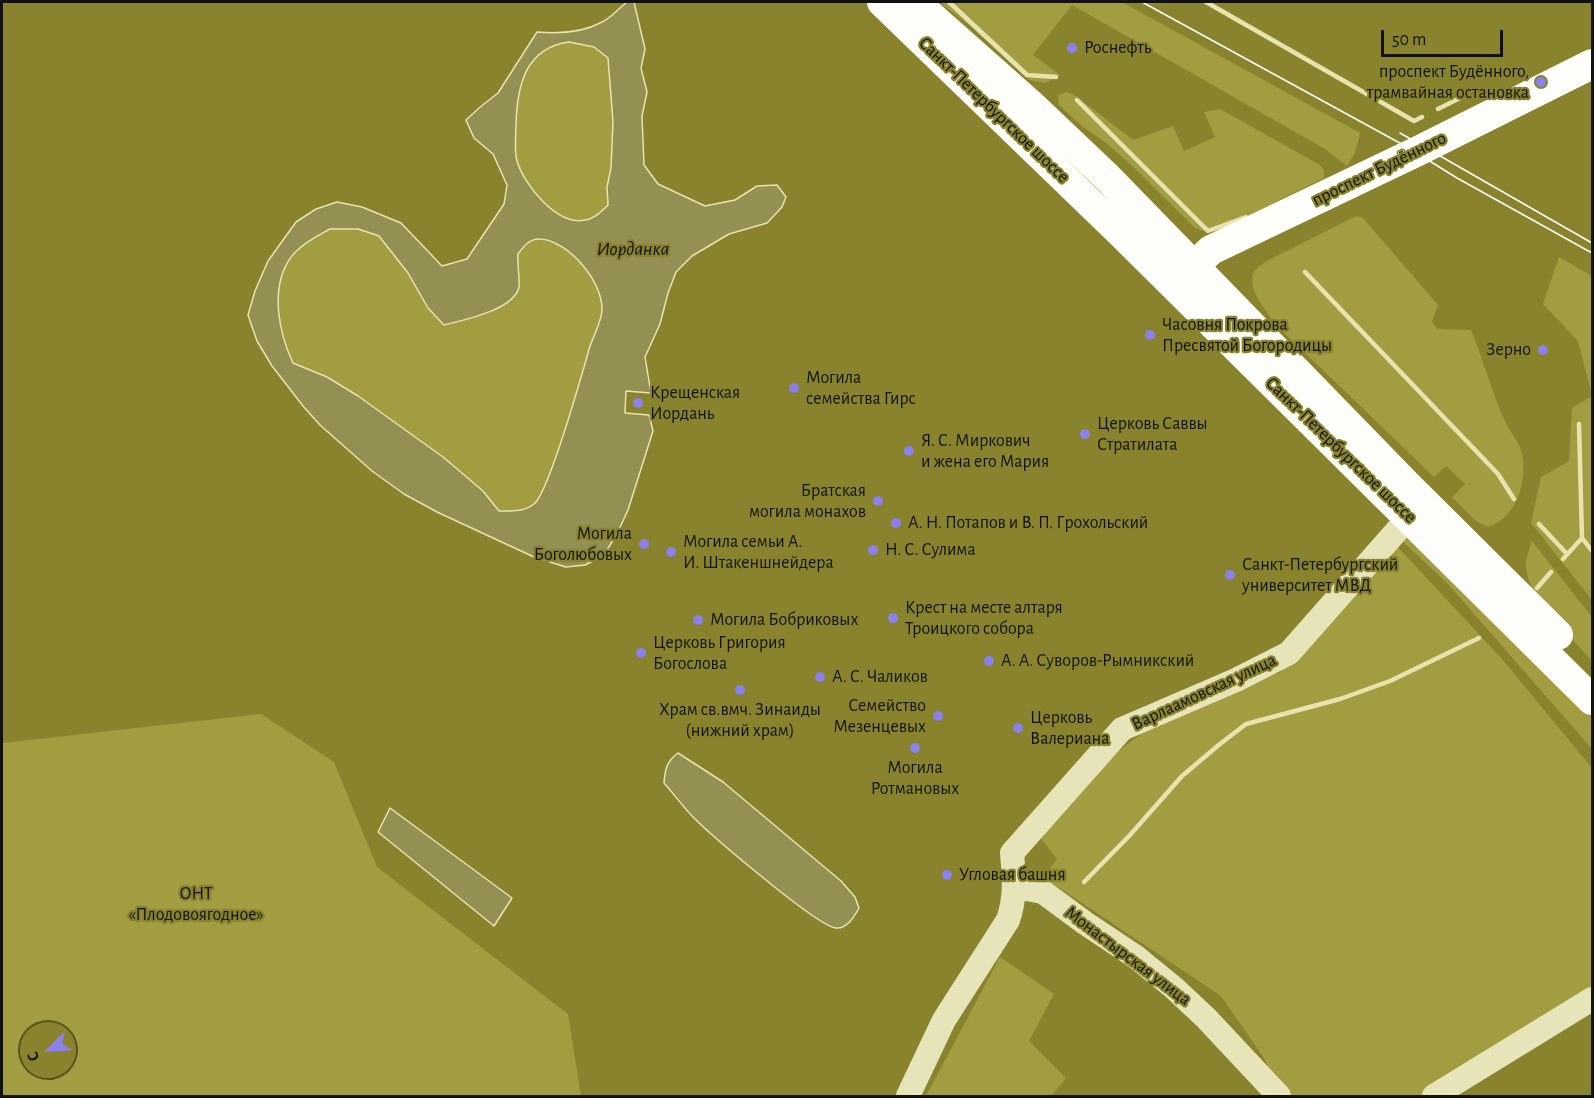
<!DOCTYPE html>
<meta charset="utf-8">
<style>
body{margin:0}
#map{position:relative;width:1594px;height:1098px;overflow:hidden;background:#88832c;font-family:"Alegreya Sans",sans-serif}
canvas{display:block}
.frame{position:absolute;inset:0;border:3px solid #111;pointer-events:none}
.north{position:absolute;left:18px;top:1020px;width:60px;height:60px;box-sizing:border-box;background:#88832c;border:2px solid #585521;border-radius:50%;rotate:246deg;font-size:16px;font-weight:700;line-height:24px;text-align:center;color:#111}
.north::after{content:'';display:block;margin:auto;width:21px;height:27px;background:#8b81ed;clip-path:polygon(50% 0,100% 100%,50% 72%,0 100%)}
.scale{position:absolute;left:1381px;top:30px;width:122px;height:27px;box-sizing:border-box;border:3px solid #111;border-top:0;padding-left:8px;font-size:18px;line-height:21px;white-space:nowrap;color:#111;-webkit-text-stroke:4px #88832c;paint-order:stroke}
</style>
<div id="map">
<canvas width="1594" height="1098"></canvas>
<div class="frame"></div>
<div class="north">С</div>
<div class="scale">50 m</div>
</div>
<script>
const c = document.querySelector('canvas').getContext('2d');
c.lineJoin = 'round';
function paint(path, color) { c.fillStyle = color; c.fill(path, 'evenodd'); }
function stroke(path, color, width, dash) { c.strokeStyle = color; c.lineWidth = width; c.lineCap = dash ? 'butt' : 'round'; c.setLineDash(dash || []); c.stroke(path); }
function write(font, color, halo, rows, align = 'center') {
  c.font = font + ' "Alegreya Sans",sans-serif'; c.lineWidth = 4.5; c.setLineDash([]); c.textBaseline = 'middle'; c.strokeStyle = halo; c.fillStyle = color; for (const [text, x, y, turn = 0] of rows) {
    c.save(); c.translate(x, y); c.rotate((+turn || 0) * Math.PI / 180); c.textAlign = isNaN(turn) ? turn : align; if (halo) c.strokeText(text, 0, 0); c.fillText(text, 0, 0); c.restore();
  }
}
paint(new Path2D(`
 M939,2H1122L1360,133L1355,153L1347,166L1325,149L1072,5L1033,55L1060,75L1045,83L1030,80L970,26Z
 M569,42L594,47L608,57L613,122L611,168L607,187L608,205C601,211 594,219 585,220C557,226 524,185 517,161C514,150 516,136 516,125C517,86 525,48 569,42Z
 M1066,92L1076,96L1133,140L1173,126L1184,151L1215,137L1204,112L1220,109L1320,165L1324,171V178L1219,230C1210,233 1204,232 1195,228L1128,162L1105,142L1083,127L1059,105L1058,95Z
 M1356,216L1363,218L1438,305L1432,322L1437,329L1471,330C1483,360 1492,392 1505,421C1510,432 1520,443 1522,454C1527,483 1517,517 1488,527L1476,521L1452,497L1465,484L1446,466L1434,477L1277,326C1268,313 1244,287 1255,270C1258,267 1263,264 1267,261Z
 M358,228L379,236L408,273L428,308L445,324C464,320 514,310 519,287C520,280 517,262 518,254L527,243L538,239L562,246L581,264L600,289L603,312L589,347L577,391L549,477L536,503L519,512L499,511L483,491L443,457L358,396L327,377L293,363C284,344 276,312 278,291C280,265 306,237 330,230C338,227 349,229 358,228Z
 M1559,257L1592,276V600L1531,523L1541,477L1569,461L1572,408L1592,396L1578,341L1543,304Z
 M1409,528L1592,714V749L1448,584L1400,539Z
 M1532,541L1592,617V661C1570,635 1531,603 1526,569C1525,560 1529,550 1532,541Z
 M1396,545L1502,659L1592,768V994L1425,1096H1287L1275,1085L1264,1058L1221,996L1043,877L1057,859L1039,836L1108,759L1154,724L1161,727L1163,717L1274,672L1278,674Z
 M261,714L334,762L377,867L568,1014L581,1096H2V743ZM30,1032H66V1068H30Z
 M1000,957L1054,994L1029,1041L1066,1078L1051,1096H926Z`), '#a39d41');
const water = new Path2D(`
 M627,2H634L645,49L641,68L647,92L642,116L644,165L658,184L705,206L735,200L757,186L777,185L786,197L782,207L767,223L729,234L692,256L676,272L668,293L660,324L645,357L651,393L626,391L625,413L649,415L653,431L628,510L617,534L603,556L585,565L566,567L534,557L437,512L404,494L372,471L320,425L303,406L272,366L257,341L248,315L255,291L268,261L296,222L316,209L337,202L362,207L401,223L442,266L467,259L504,204L507,185L493,154L474,138L466,120L479,108L498,93L537,32C559,34 582,33 602,22C611,18 619,8 627,2ZM569,42L594,47L608,58L613,122L611,168L607,187L608,205C602,211 594,219 585,220C557,226 524,185 517,161C514,151 516,136 516,125C517,86 525,48 569,42ZM330,229H358L379,236L408,273L428,308L444,325C464,320 514,310 519,287C520,280 517,262 518,254C523,247 530,238 540,239C569,241 602,281 602,309C602,323 591,339 588,353C581,377 549,492 534,504C524,512 512,511 499,511L483,491L443,457L358,396L327,377L293,363C279,333 270,290 289,260C299,245 316,237 330,229Z
 M678,753L723,782L841,881L855,897L859,908C854,917 847,929 836,928C818,927 711,835 694,818C683,807 674,794 664,783C665,769 667,761 678,753Z
 M390,808L512,898L494,926L378,832Z`);
paint(water, '#949054');
stroke(water, '#e8e3ae', 1.5);
stroke(new Path2D(`
 M949,2L1027,75L1056,77
 M1206,2L1414,121L1422,117
 M1077,100L1208,231L1246,217
 M1438,109L1464,96
 M1305,272L1498,474L1514,499
 M1539,524L1567,554
 M1582,538L1592,551
 M1563,559L1582,538L1579,424
 M1537,588L1551,572
 M1084,882L1130,835L1182,776L1220,744L1246,724L1340,699L1390,681L1479,638`), '#e8e3ae', 4.5);
stroke(new Path2D(`
 M1015,887L1043,892L1085,923L1136,957L1174,988L1206,1018L1279,1096
 M908,1096L944,1020L1008,920C1016,897 1014,877 1012,853L1122,729L1236,680L1289,653L1409,517
 M1434,1096L1592,999`), '#e8e4b9', 24);
stroke(new Path2D(`
 M882,2L1122,234L1592,700
 M915,2L1030,104L1108,178L1407,485L1558,635
 M1185,284L1194,266L1211,250L1416,152L1592,64`), '#fefefa', 30);
stroke(new Path2D(`
 M1142,2L1407,147L1457,178L1592,253
 M1400,133L1592,243`), '#fff', 1.5);
for (const [x, y, r, color] of [
 [1072,48,6,"#8b81ed"],
 [1541,82,6,"#8b81ed"],
 [1150,335,6,"#8b81ed"],
 [1543,350,6,"#8b81ed"],
 [794,388,6,"#8b81ed"],
 [638,403,6,"#8b81ed"],
 [1085,434,6,"#8b81ed"],
 [909,451,6,"#8b81ed"],
 [878,501,6,"#8b81ed"],
 [896,523,6,"#8b81ed"],
 [644,544,6,"#8b81ed"],
 [873,550,6,"#8b81ed"],
 [671,552,6,"#8b81ed"],
 [1230,575,6,"#8b81ed"],
 [893,618,6,"#8b81ed"],
 [698,620,6,"#8b81ed"],
 [641,653,6,"#8b81ed"],
 [989,661,6,"#8b81ed"],
 [820,677,6,"#8b81ed"],
 [740,690,6,"#8b81ed"],
 [938,716,6,"#8b81ed"],
 [1018,728,6,"#8b81ed"],
 [915,748,6,"#8b81ed"],
 [947,875,6,"#8b81ed"]
]) { const dot = new Path2D(); dot.arc(x, y, r, 0, 2 * Math.PI); c.fillStyle = color; c.fill(dot); stroke(dot, '#88832c', 2); }
write('18px', '#111', '#88832c', [
 ["Роснефть",1084,48],
 ["проспект Будённого,",1529,72,"right"],
 ["трамвайная остановка",1529,93,"right"],
 ["Часовня Покрова",1162,325],
 ["Пресвятой Богородицы",1162,346],
 ["Зерно",1531,350,"right"],
 ["Могила",806,378],
 ["семейства Гирс",806,399],
 ["Крещенская",650,393],
 ["Иордань",650,414],
 ["Церковь Саввы",1097,424],
 ["Стратилата",1097,445],
 ["Я. С. Миркович",921,441],
 ["и жена его Мария",921,462],
 ["Братская",866,491,"right"],
 ["могила монахов",866,512,"right"],
 ["А. Н. Потапов и В. П. Грохольский",908,523],
 ["Могила",632,534,"right"],
 ["Боголюбовых",632,555,"right"],
 ["Могила семьи А.",683,542],
 ["И. Штакеншнейдера",683,563],
 ["Н. С. Сулима",885,550],
 ["Санкт-Петербургский",1242,565],
 ["университет МВД",1242,586],
 ["Крест на месте алтаря",905,608],
 ["Троицкого собора",905,629],
 ["Могила Бобриковых",710,620],
 ["Церковь Григория",653,643],
 ["Богослова",653,664],
 ["А. А. Суворов-Рымникский",1001,661],
 ["А. С. Чаликов",832,677],
 ["Семейство",926,706,"right"],
 ["Мезенцевых",926,727,"right"],
 ["Храм св.вмч. Зинаиды",740,710,"center"],
 ["(нижний храм)",740,731,"center"],
 ["Церковь",1030,718],
 ["Валериана",1030,739],
 ["Могила",915,768,"center"],
 ["Ротмановых",915,789,"center"],
 ["Угловая башня",959,875]
], 'left');
write('18px', '#111', '#88832c', [
 ["Санкт-Петербургское шоссе",994,110,44],
 ["проспект Будённого",1379,169,-26],
 ["Санкт-Петербургское шоссе",1341,450,44],
 ["Варлаамовская улица",1204,692,-25],
 ["Монастырская улица",1128,956,37]
]);
write('18px', '#111', '#88832c', [
 ["ОНТ",196,894],
 ["«Плодовоягодное»",196,915]
]);
write('italic 20px', '#111', '#88832c', [
 ["Иорданка",633,249]
]);
</script>
